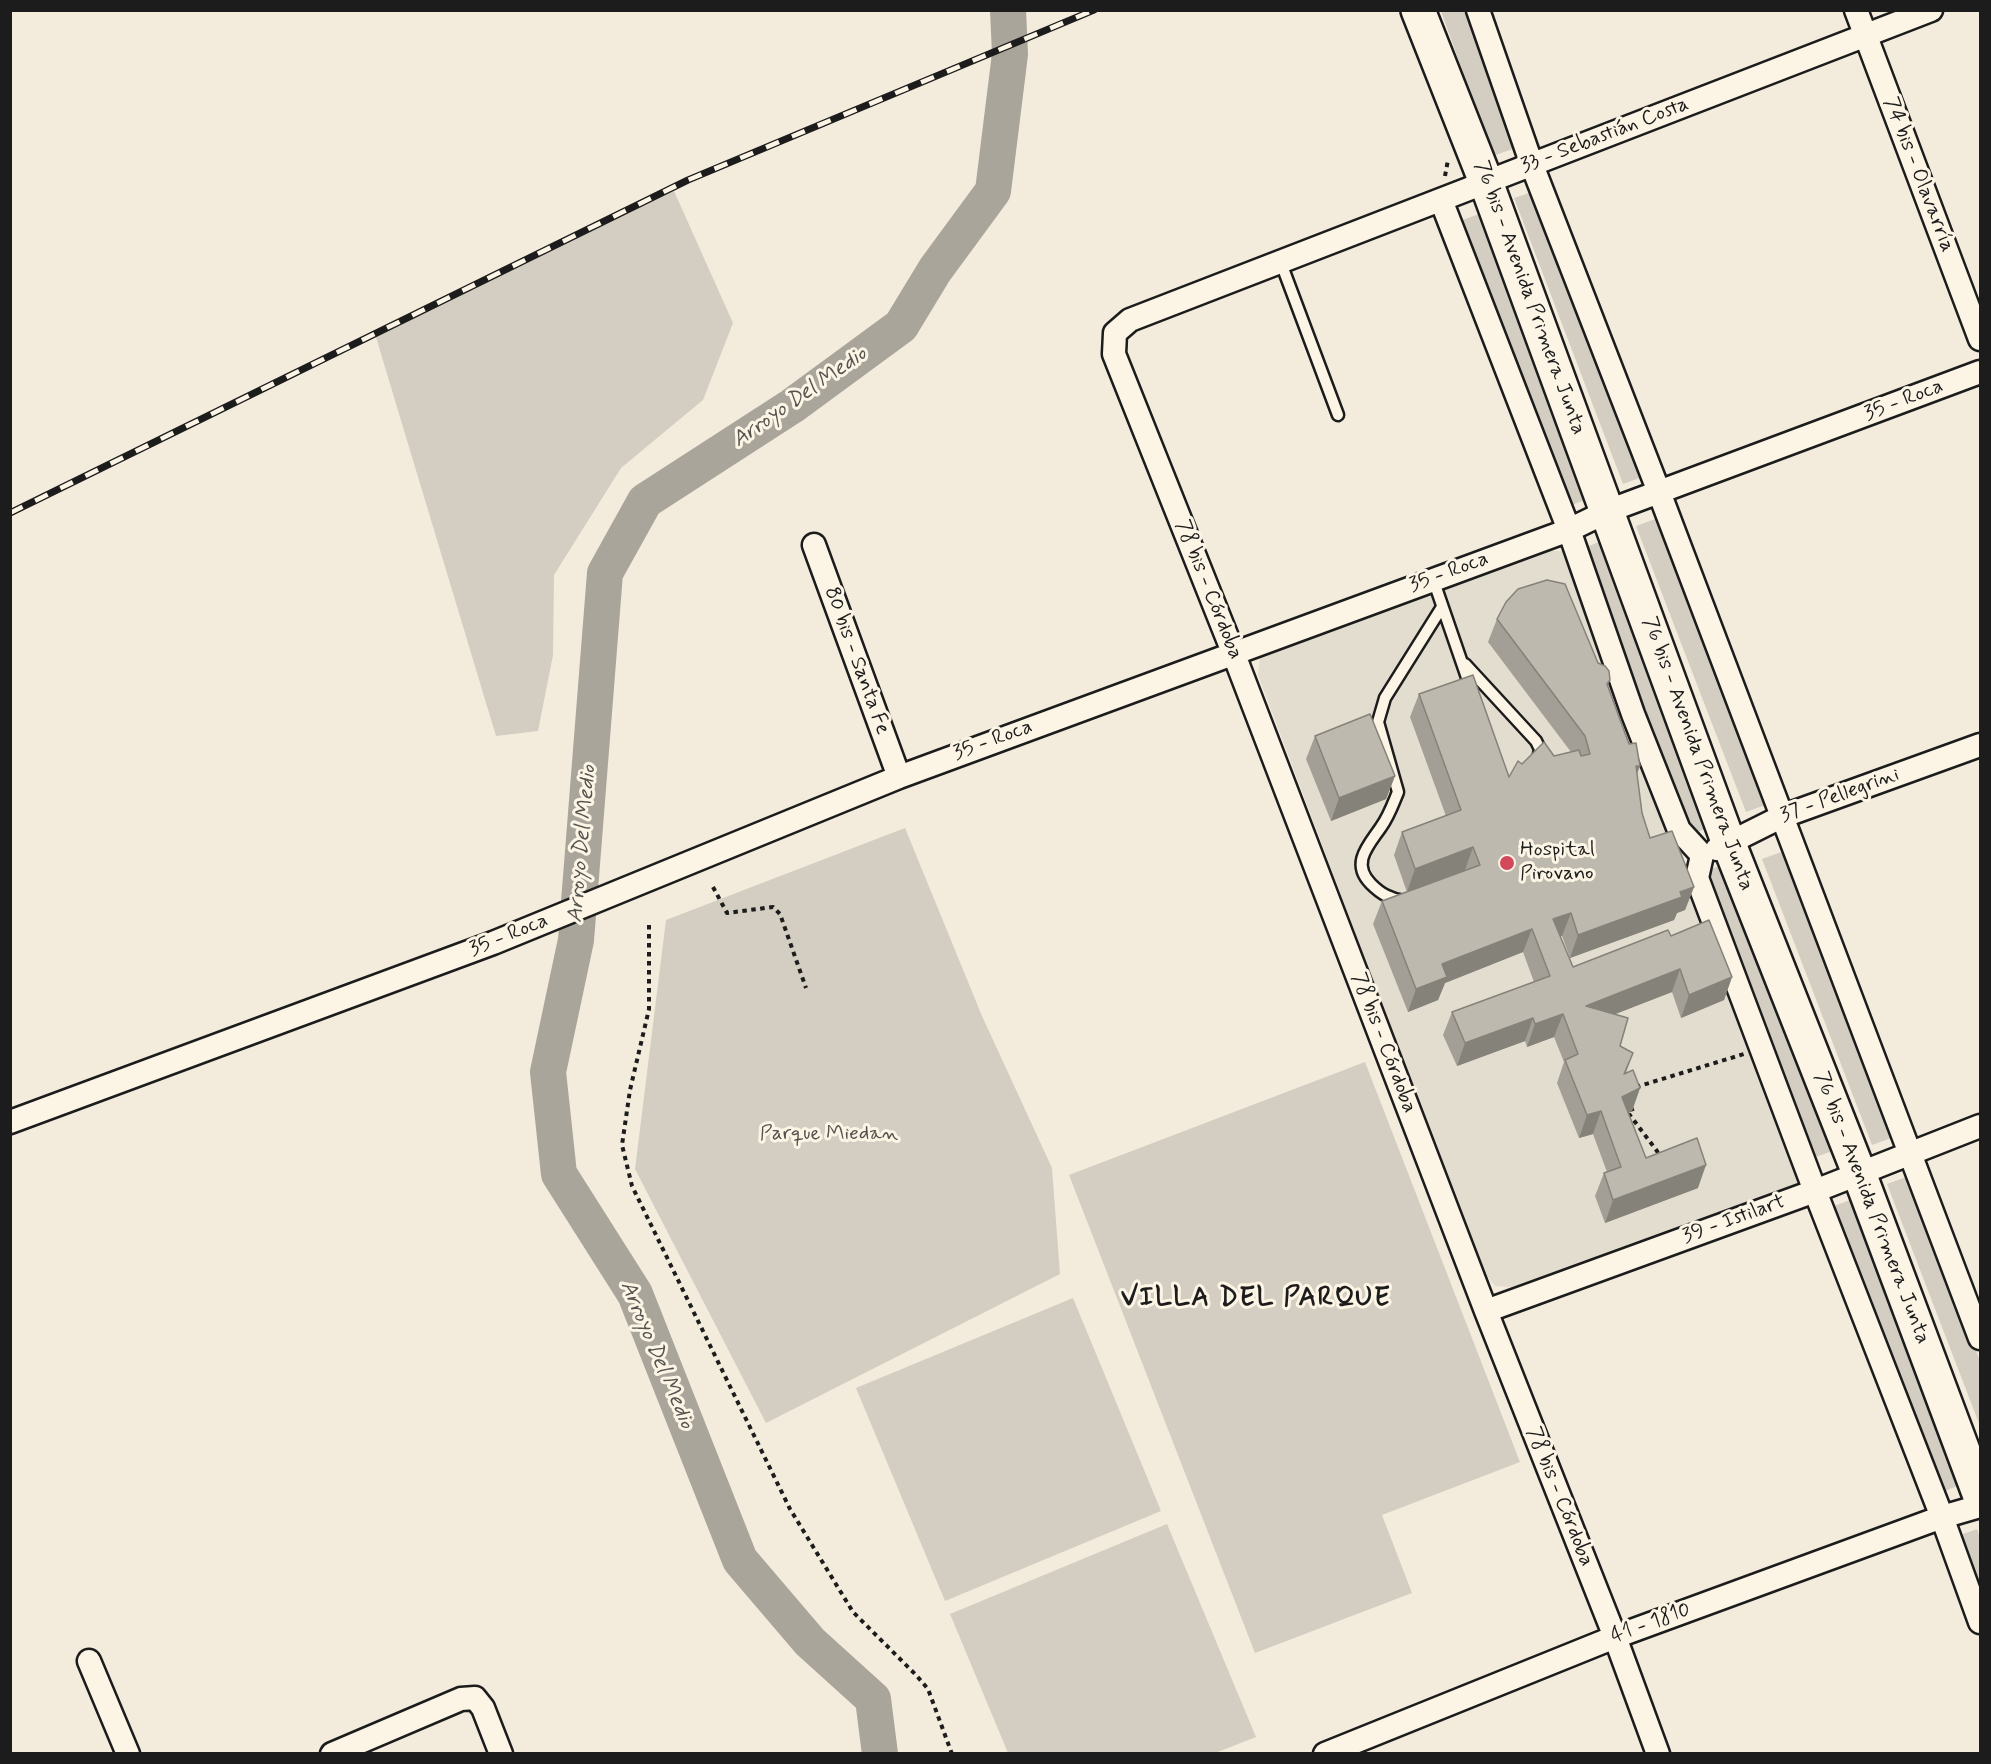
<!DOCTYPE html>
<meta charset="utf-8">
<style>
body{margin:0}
#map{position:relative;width:1991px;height:1764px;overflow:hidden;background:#f3ecdd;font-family:Mynerve,sans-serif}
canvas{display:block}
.frame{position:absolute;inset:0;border:12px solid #1c1c1c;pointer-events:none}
</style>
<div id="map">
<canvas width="1991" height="1764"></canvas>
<div class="frame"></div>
</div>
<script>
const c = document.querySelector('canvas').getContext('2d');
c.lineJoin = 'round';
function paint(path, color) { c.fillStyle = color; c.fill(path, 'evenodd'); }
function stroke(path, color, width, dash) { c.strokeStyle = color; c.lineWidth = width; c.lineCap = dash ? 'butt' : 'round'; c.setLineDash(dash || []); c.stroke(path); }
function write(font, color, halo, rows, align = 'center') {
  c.font = font + ' Mynerve,sans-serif'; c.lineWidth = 6; c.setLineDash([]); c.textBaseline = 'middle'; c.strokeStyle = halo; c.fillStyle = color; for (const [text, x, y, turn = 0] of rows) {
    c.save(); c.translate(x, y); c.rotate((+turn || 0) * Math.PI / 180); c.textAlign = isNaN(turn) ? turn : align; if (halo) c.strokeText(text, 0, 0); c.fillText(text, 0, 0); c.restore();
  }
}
paint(new Path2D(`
 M1548,551H1562L1570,559L1802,1172L1799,1184L1792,1190L1511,1287L1495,1286L1483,1271L1258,675L1260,658L1270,646Z`), '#e3ddcf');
paint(new Path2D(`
 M1441,11H1471L1521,146L1493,156Z
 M674,191L733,323L703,400L621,468L554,575L553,655L538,731L496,736L375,334Z
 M1535,191L1645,476L1623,484L1514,198Z
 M1479,214L1588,499L1566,507L1457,222Z
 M1658,518L1768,804L1746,812L1636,526Z
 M1601,541L1711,827L1689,835L1580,550Z
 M905,828L982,1016L1052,1168L1060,1274L766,1423L635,1169L666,920Z
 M1784,851L1894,1137L1872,1145L1762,859Z
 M1725,864L1835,1150L1813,1158L1703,872Z
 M1365,1062L1520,1462L1382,1515L1412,1593L1255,1653L1069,1175Z
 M1909,1176L1980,1361V1426L1887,1184Z
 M1853,1199L1962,1484L1940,1493L1831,1207Z
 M1073,1298L1161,1511L945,1601L856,1388Z
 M1167,1524L1256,1737L1215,1753H1008L950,1614Z
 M1977,1529L1980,1538V1606L1955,1537Z`), '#d3cec1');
stroke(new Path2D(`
 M880,1754L873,1699L810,1642L740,1560L635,1294L559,1174L548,1072L576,940L605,573L645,501L792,406L901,326L935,270L993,191L1010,54L1008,10`), '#aaa59b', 36);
const service = new Path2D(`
 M1281,263L1338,415
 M1433,579L1471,689
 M1465,664L1536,741L1540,749L1538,760
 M1404,901C1390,899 1381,894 1371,884C1350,863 1369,845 1381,827C1389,816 1393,804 1398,792L1378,722L1385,698L1442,607`);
const minor = new Path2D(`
 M1478,10L1532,165L1659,492L1980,1338
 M1856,10L1980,339
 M1441,200L1569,530L1633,714L1679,830L1702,855
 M814,545L899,777
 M1717,849L1781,817L1980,745
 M1702,855L1697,878L1815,1191L1942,1517L1980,1622
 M10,1122L493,943L899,777L1569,530L1608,511L1980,372
 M1486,1311L1815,1191L1980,1126
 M89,1661L128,1754
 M332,1754L461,1699L475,1698L483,1708L501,1754
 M1325,1754L1615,1637L1942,1517L1980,1506
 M1658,1754L1615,1637L1486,1311L1233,652L1114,354L1115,333L1130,320L1931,10`);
const trunk = new Path2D(`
 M1418,10L1486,182L1729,844L1859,1173L1980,1496`);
stroke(service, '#1c1c1c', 15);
stroke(minor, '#1c1c1c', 27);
stroke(trunk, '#1c1c1c', 38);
stroke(new Path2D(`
 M1445,176L1448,160
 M713,887L727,913L773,907L780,914L806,988
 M649,925V1009L630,1090L622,1145L632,1186L790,1509L853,1612L916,1675L928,1689L952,1754
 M1636,1087L1744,1054
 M1631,1107L1633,1112L1629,1114L1657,1151L1660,1158`), '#1c1c1c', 4, [4.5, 4.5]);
stroke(service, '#fcf5e5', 10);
stroke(minor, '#fcf5e5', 22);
stroke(trunk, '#fcf5e5', 33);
const rail = new Path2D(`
 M10,513L688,180L1094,10`);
stroke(rail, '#1c1c1c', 7);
stroke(rail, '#fcf5e5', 4.5, [14]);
paint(new Path2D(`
 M1497,619L1598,663L1610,680L1607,687L1637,775L1642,813L1650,838L1694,887L1685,910L1677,913L1674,920L1570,958L1562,936H1560L1573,967L1671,936L1732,977L1724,1000L1681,1018L1672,992L1615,1014L1620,1046L1633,1053L1626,1073L1640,1088L1632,1111L1628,1113L1646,1158L1698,1188L1605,1223L1595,1196L1604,1173L1607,1172L1593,1134L1579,1138L1557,1083L1564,1062L1554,1037L1527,1047L1525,1041L1457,1066L1443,1035L1452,1012L1534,982L1523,952L1445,983L1438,1000L1408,1012L1373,924L1382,901L1407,892L1394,855L1402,832L1446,816L1410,717L1419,694L1509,777L1522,764L1571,752L1488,642Z
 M1315,736L1395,776L1386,799L1331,821L1306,759Z`), '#a39f96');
paint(new Path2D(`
 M1636,766H1640L1631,789Z
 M1395,776L1386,799L1331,821L1339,798Z
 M1473,847L1465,870L1407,892L1415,869Z
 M1694,887L1685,910L1677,913L1674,920L1570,958L1578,935Z
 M1571,913L1562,936L1545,942L1553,919Z
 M1532,929L1523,952L1445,983L1438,1000L1408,1012L1416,989L1442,964Z
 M1680,969L1672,992L1577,1029L1586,1006Z
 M1732,977L1724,1000L1681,1018L1689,995Z
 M1563,1014L1554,1037L1527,1047L1535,1024Z
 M1533,1018L1525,1041L1457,1066L1465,1043Z
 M1640,1088L1632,1111L1614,1120L1622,1097Z
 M1601,1111L1593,1134L1579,1138L1587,1115Z
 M1706,1165L1698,1188L1605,1223L1613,1200Z`), '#85827a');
const building = new Path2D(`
 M1547,580L1565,584L1598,663L1605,666L1609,671L1610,680L1607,684L1629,744L1636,743L1640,766H1636L1642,813L1650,838L1672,831L1694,887L1680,892L1682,897L1578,935L1571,913L1553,919L1573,967L1668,930L1671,936L1709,920L1732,977L1689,995L1680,969L1586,1006L1628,1018L1620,1046L1633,1053L1624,1074L1633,1070L1640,1088L1622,1097L1646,1158L1697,1138L1706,1165L1613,1200L1604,1173L1621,1167L1601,1111L1587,1115L1565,1060L1578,1054L1563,1014L1535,1024L1533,1018L1465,1043L1452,1012L1550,976L1532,929L1442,964L1447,977L1416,989L1382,901L1480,865L1473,847L1415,869L1402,832L1461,810L1419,694L1473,675L1509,777L1518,761L1522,764L1544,742L1554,756L1579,750L1581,756L1590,754L1585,736L1497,619L1506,602L1518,589Z
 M1370,714L1395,776L1339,798L1315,736Z`);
paint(building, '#beb9ae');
stroke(building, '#85827a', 1.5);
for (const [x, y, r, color] of [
 [1507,863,8,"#d1495b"]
]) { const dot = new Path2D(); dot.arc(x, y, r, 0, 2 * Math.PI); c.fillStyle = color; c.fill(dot); stroke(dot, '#fcf5e5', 2); }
write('21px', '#1c1c1c', '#fcf5e5', [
 ["33 - Sebastián Costa",1605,136,-21],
 ["74 bis - Olavarría",1918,175,69],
 ["76 bis - Avenida Primera Junta",1529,298,70],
 ["35 - Roca",1904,401,-21],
 ["35 - Roca",1449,573,-20],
 ["78 bis - Córdoba",1208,590,68],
 ["80 bis - Santa Fe",856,661,70],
 ["35 - Roca",993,741,-20],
 ["76 bis - Avenida Primera Junta",1697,754,70],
 ["37 - Pellegrini",1840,796,-20],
 ["35 - Roca",509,936,-22],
 ["78 bis - Córdoba",1383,1043,69],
 ["76 bis - Avenida Primera Junta",1871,1208,69],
 ["39 - Istilart",1734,1220,-20],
 ["78 bis - Córdoba",1559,1497,68],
 ["41 - 1810",1651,1624,-20]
]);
write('21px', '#1c1c1c', '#fcf5e5', [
 ["Hospital",1520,851],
 ["Pirovano",1520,875]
], 'left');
write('21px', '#53514e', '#fcf5e5', [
 ["Parque Miedan",829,1135]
]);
write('italic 22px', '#55534f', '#fcf5e5', [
 ["Arroyo Del Medio",800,398,-35],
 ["Arroyo Del Medio",583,844,-85],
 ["Arroyo Del Medio",656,1355,67]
]);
c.letterSpacing = '1.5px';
write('bold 27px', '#1c1c1c', '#fcf5e5', [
 ["VILLA DEL PARQUE",1256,1299]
]);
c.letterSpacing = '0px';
</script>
